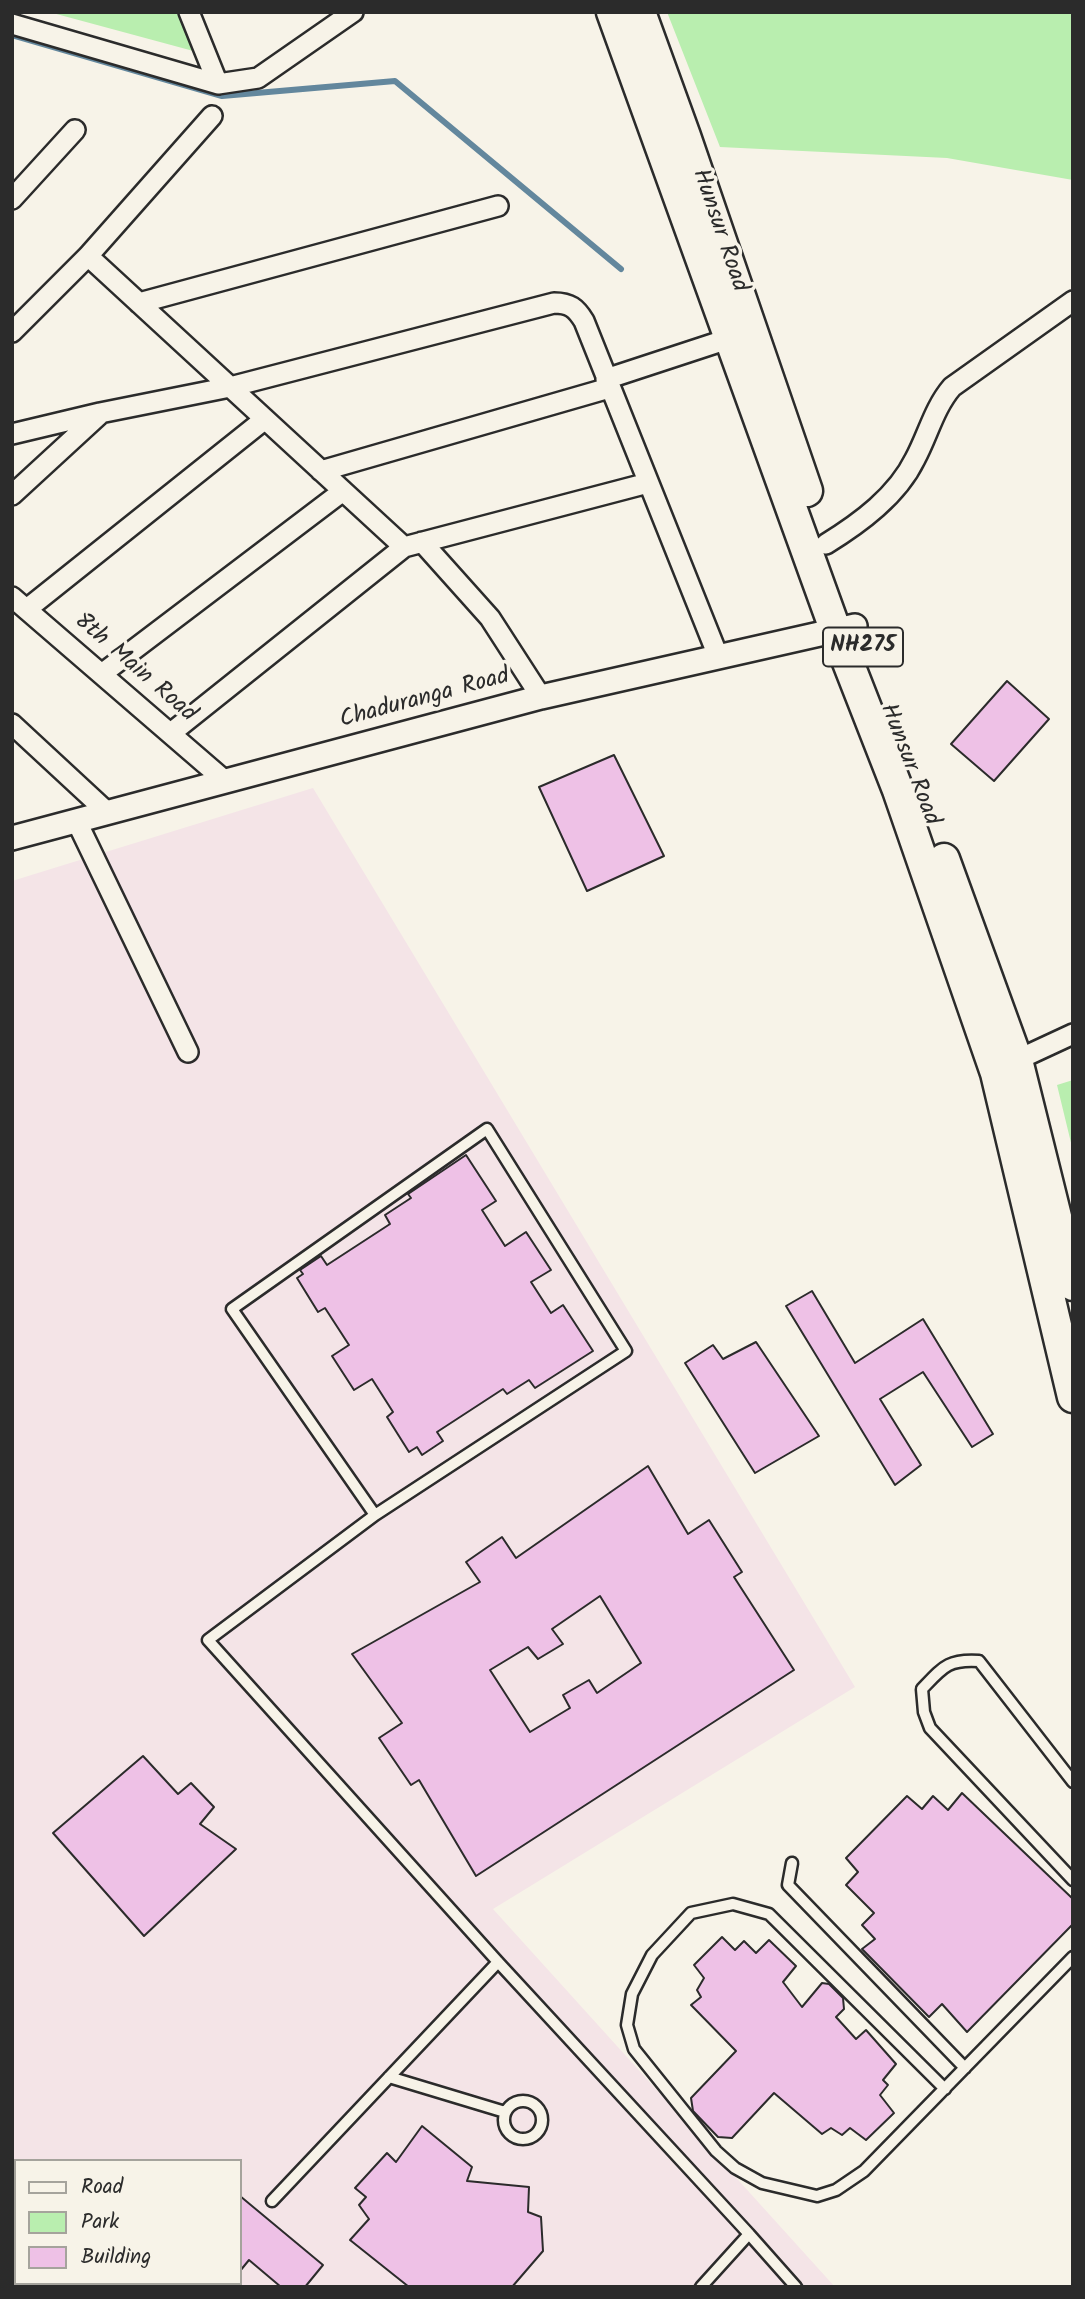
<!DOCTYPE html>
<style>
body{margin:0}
#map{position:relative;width:1085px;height:2299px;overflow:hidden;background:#f7f3e8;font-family:Kalam,sans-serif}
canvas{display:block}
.frame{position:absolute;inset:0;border:14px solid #2b2b2b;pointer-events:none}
.legend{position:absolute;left:14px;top:2159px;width:228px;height:126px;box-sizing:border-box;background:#f7f3e8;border:2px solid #a5a39c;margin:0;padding:9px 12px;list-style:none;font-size:21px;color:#2b2b2b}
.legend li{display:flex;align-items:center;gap:14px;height:35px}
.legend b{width:35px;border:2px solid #a5a39c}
</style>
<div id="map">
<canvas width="1085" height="2299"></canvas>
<div class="frame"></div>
<ul class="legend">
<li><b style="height:9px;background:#f7f3e8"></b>Road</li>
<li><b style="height:19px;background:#b9eeaf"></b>Park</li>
<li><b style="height:19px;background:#eec1e6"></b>Building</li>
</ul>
</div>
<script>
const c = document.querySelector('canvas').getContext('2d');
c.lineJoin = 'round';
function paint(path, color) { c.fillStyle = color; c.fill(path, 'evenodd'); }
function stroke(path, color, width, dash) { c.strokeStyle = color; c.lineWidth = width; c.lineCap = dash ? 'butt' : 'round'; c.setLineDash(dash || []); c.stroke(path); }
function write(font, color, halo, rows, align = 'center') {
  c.font = font + ' Kalam,sans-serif'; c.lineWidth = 7; c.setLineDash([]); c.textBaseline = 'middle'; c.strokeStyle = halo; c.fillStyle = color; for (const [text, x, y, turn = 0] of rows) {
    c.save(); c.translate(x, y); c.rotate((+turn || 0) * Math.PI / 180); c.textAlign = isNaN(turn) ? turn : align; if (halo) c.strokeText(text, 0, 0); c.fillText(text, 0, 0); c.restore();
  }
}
paint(new Path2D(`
 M313,788L855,1687L493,1909L835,2287H12V881ZM16,2161H240V2283H16Z`), '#f4e4e7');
paint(new Path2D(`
 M49,12H180L197,52Z
 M667,12H1073V180L947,158L720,147Z
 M1073,1080V1151L1057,1085Z`), '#b9eeaf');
stroke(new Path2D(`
 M12,35L222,96L395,81L621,269`), '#63879d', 6);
const building = new Path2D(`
 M1007,681L1049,719L994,781L951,744Z
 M614,755L664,856L587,891L539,787Z
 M466,1155L496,1201L482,1210L505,1246L526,1232L551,1270L531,1282L551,1313L563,1305L593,1351L535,1388L529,1380L507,1394L503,1389L437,1432L443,1441L422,1455L417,1447L409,1452L387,1417L393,1412L372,1379L354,1390L332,1356L349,1345L325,1308L318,1312L297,1278L303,1274L300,1270L321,1256L327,1265L390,1224L385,1215L411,1198L408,1194Z
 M812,1291L855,1363L923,1319L993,1434L972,1447L923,1372L880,1399L921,1465L895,1485L786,1306Z
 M756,1342L819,1436L755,1473L685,1363L713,1345L723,1359Z
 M648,1466L688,1534L709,1520L742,1572L734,1577L794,1670L476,1876L419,1780L411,1785L379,1738L402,1723L352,1654L480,1582L466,1562L502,1537L516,1558ZM600,1596L641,1663L597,1693L589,1680L563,1695L570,1708L530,1732L490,1670L528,1647L538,1659L563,1644L552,1629Z
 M143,1756L178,1794L191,1783L214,1807L200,1824L236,1849L144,1936L53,1833Z
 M962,1793L1073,1899V1924L967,2032L942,2004L929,2017L862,1949L875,1939L862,1925L874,1913L846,1885L858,1872L846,1858L907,1796L922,1809L933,1796L948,1810Z
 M722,1937L735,1950L744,1941L756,1953L769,1940L796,1966L783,1982L802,2007L822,1983L829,1984L843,1998L844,2009L836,2017L856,2039L866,2030L896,2064L883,2080L888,2085L880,2095L894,2113L866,2140L850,2128L842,2135L831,2128L822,2134L774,2093L732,2138L718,2137L693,2111L691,2098L736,2051L691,2005L701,1997L697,1990L704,1978L694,1965Z
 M422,2126L472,2167L467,2181L529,2187L528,2212L541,2217L543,2251L512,2287H409L350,2240L369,2219L359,2205L366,2197L355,2188L387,2153L396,2162Z
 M240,2196L323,2265L305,2287H281L249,2260L240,2271Z`);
paint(building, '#eec1e6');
stroke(building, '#2b2b2b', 2);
const service = new Path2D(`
 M375,1515L232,1309L487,1129L626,1351L375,1515L208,1640L498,1962L749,2234
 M1073,1782L979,1661C948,1659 943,1667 922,1689L924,1712L930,1728L1073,1880
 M792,1863L788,1885L965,2068
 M389,2077L505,2112
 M945,2089L769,1914L733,1904L691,1913L652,1955L632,1994L627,2025L634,2049L716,2151L735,2168L762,2183L817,2196L836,2190L864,2171L1073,1957
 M504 2120a19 19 0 1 1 38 0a19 19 0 1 1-38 0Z
 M272,2201L498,1962
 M701,2287L749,2234L796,2287`);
const minor = new Path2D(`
 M189,12L218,84
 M12,24L218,84L258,78L353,12
 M12,199L75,130
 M88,256L404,547
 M139,303L498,206
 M12,332L88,256L212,116
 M606,379L731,338
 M12,434L100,413L230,387L554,303C570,303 576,308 584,321L718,656
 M321,471L609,388
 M12,495L99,415
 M422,542L490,618L541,697
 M826,544C860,523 897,496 915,459C928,435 934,408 952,387L1073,301
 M12,597L224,780
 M27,609L265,419
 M103,673L343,491
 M12,724L107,812
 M171,733L404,547L648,483
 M76,820L188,1052
 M1017,1060L1073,1034`);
const tertiary = new Path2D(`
 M12,838L541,697L855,626`);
const primary = new Path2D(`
 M612,12L835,629L898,790L996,1073L1073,1397
 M640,12L685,136L807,491
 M944,859L1017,1060L1073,1285`);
stroke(service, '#2b2b2b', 15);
stroke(minor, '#2b2b2b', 24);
stroke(tertiary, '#2b2b2b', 28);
stroke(primary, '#2b2b2b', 35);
stroke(service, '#f7f3e8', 10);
stroke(minor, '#f7f3e8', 19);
stroke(tertiary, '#f7f3e8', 23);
stroke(primary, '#f7f3e8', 30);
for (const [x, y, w] of [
 [863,647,80]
]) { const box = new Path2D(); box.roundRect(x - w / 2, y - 19.5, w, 39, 5); c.fillStyle = '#f7f3e8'; c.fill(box); stroke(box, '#2b2b2b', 2); }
write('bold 23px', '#2b2b2b', null, [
 ["NH275",863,647]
]);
write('24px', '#2b2b2b', '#f7f3e8', [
 ["Hunsur Road",718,231,71],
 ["8th Main Road",134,669,41],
 ["Chaduranga Road",425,700,-15],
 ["Hunsur Road",908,765,69]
]);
</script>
